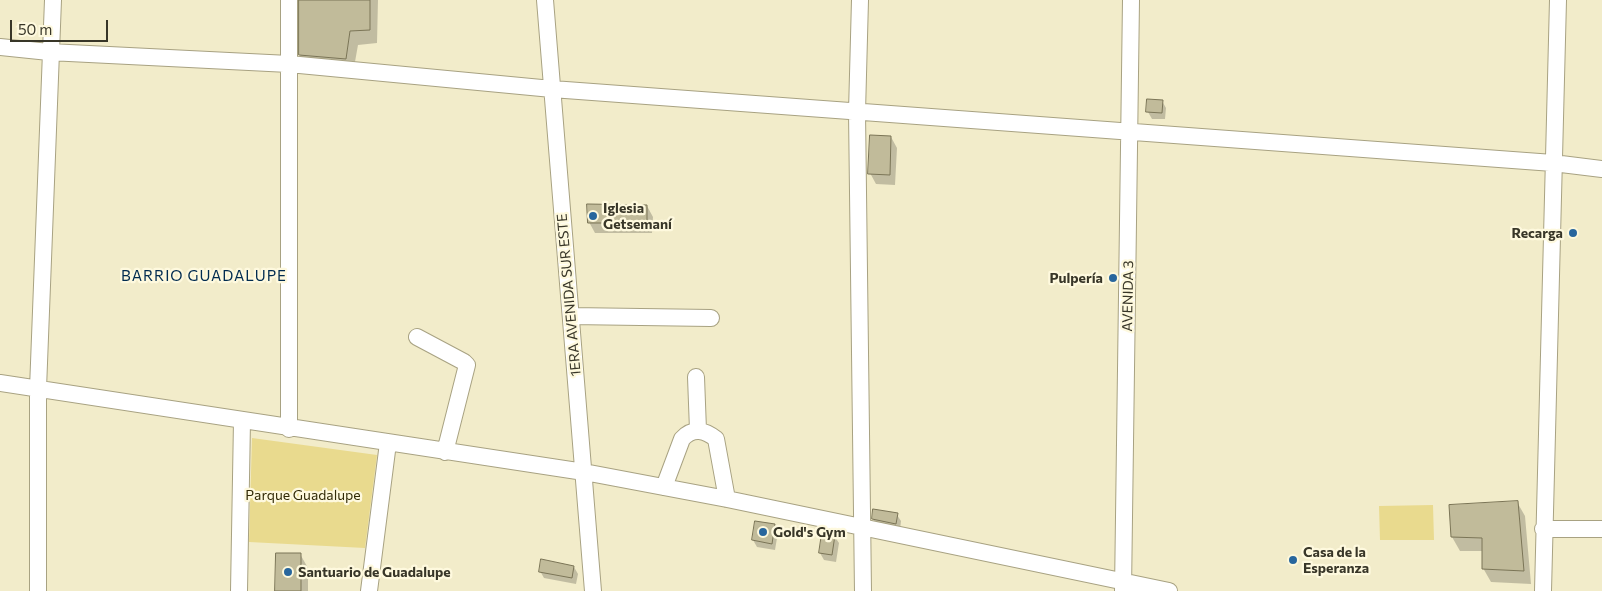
<!DOCTYPE html>
<meta charset="utf-8">
<style>
body{margin:0}
#map{position:relative;width:1602px;height:591px;overflow:hidden;background:#f2ecca;font-family:Commissioner,sans-serif}
canvas{display:block}
.scale{position:absolute;left:10px;top:20px;width:98px;height:22px;box-sizing:border-box;border:2px solid #383628;border-top:0;padding-left:6px;font-size:15px;line-height:18px;white-space:nowrap;color:#383628;-webkit-text-stroke:4px #fef9de;paint-order:stroke}
</style>
<div id="map">
<canvas width="1602" height="591"></canvas>
<div class="scale">50 m</div>
</div>
<script>
const c = document.querySelector('canvas').getContext('2d');
c.lineJoin = 'round';
function paint(path, color) { c.fillStyle = color; c.fill(path, 'evenodd'); }
function stroke(path, color, width, dash) { c.strokeStyle = color; c.lineWidth = width; c.lineCap = dash ? 'butt' : 'round'; c.setLineDash(dash || []); c.stroke(path); }
function write(font, color, halo, rows, align = 'center') {
  c.font = font + ' Commissioner,sans-serif'; c.lineWidth = 4.5; c.setLineDash([]); c.textBaseline = 'middle'; c.strokeStyle = halo; c.fillStyle = color; for (const [text, x, y, turn = 0] of rows) {
    c.save(); c.translate(x, y); c.rotate((+turn || 0) * Math.PI / 180); c.textAlign = isNaN(turn) ? turn : align; if (halo) c.strokeText(text, 0, 0); c.fillText(text, 0, 0); c.restore();
  }
}
paint(new Path2D(`
 M252,438L377,455L365,548L249,542Z
 M1433,505L1434,540H1380L1379,506Z`), '#e9da8e');
paint(new Path2D(`
 M300,0H378L377,43L358,45L353,73L308,68L300,55Z
 M1162,101L1166,108L1165,119H1152L1148,112Z
 M891,137L897,148L895,185L876,184L870,173Z
 M647,206L653,217L652,233H595L589,222Z
 M1517,502L1525,516L1531,584L1491,582L1483,568V551H1460L1452,537L1450,506Z
 M897,515L901,521L900,530L877,526L873,519Z
 M774,525L778,532L775,550L757,547L753,540Z
 M835,537L839,543L836,562L824,560L820,553Z
 M300,554L308,568V591H277Z
 M574,567L578,574L576,584L544,578L540,571Z`), '#0003');
const building = new Path2D(`
 M299,0H370V30L350,31L346,59L299,55Z
 M1147,99L1163,100L1162,113L1146,112Z
 M870,135L891,136L890,175L868,174Z
 M587,204L647,205V223H588Z
 M1518,501L1524,571L1482,569V538L1451,537L1449,505Z
 M873,509L898,513L896,524L872,519Z
 M755,521L775,524L772,544L752,540Z
 M822,533L835,535L832,555L819,553Z
 M276,553H301V591H275Z
 M541,559L574,566L572,578L539,572Z`);
paint(building, '#c1bb9a');
stroke(building, '#7a7456', 1);
const minor = new Path2D(`
 M289,0V429
 M545,0L593,591
 M860,0L857,112L863,591
 M0,47L49,52L289,64L552,89L1553,163L1602,169
 M571,316L711,318
 M417,337L464,362L467,365L445,452
 M696,377L698,430
 M0,383L584,472L727,499L1169,591
 M664,487L682,439C693,427 705,430 716,439L727,499
 M1543,529H1602
 M38,591V389L53,0
 M239,591L242,421
 M369,591L388,443
 M1123,591L1131,0
 M1543,591L1558,0`);
stroke(minor, '#a8a282', 18);
stroke(minor, '#fff', 16);
for (const [x, y, r, color] of [
 [593,216,5,"#28669d"],
 [1573,233,5,"#28669d"],
 [1113,278,5,"#28669d"],
 [763,532,5,"#28669d"],
 [1293,560,5,"#28669d"],
 [288,572,5,"#28669d"]
]) { const dot = new Path2D(); dot.arc(x, y, r, 0, 2 * Math.PI); c.fillStyle = color; c.fill(dot); stroke(dot, '#fef9de', 2); }
write('bold 14px', '#383628', '#fef9de', [
 ["Iglesia",603,208],
 ["Getsemaní",603,224],
 ["Recarga",1563,233,"right"],
 ["Pulpería",1103,278,"right"],
 ["Gold's Gym",773,532],
 ["Casa de la",1303,552],
 ["Esperanza",1303,568],
 ["Santuario de Guadalupe",298,572]
], 'left');
write('14px', '#383628', '#fef9de', [
 ["1ERA AVENIDA SUR ESTE",569,295,-95],
 ["AVENIDA 3",1128,296,-89]
]);
write('14px', '#322b08', '#fef9de', [
 ["Parque Guadalupe",303,495]
]);
c.letterSpacing = '1px';
write('15px', '#002b4f', '#fef9de', [
 ["BARRIO GUADALUPE",204,276]
]);
c.letterSpacing = '0px';
</script>
